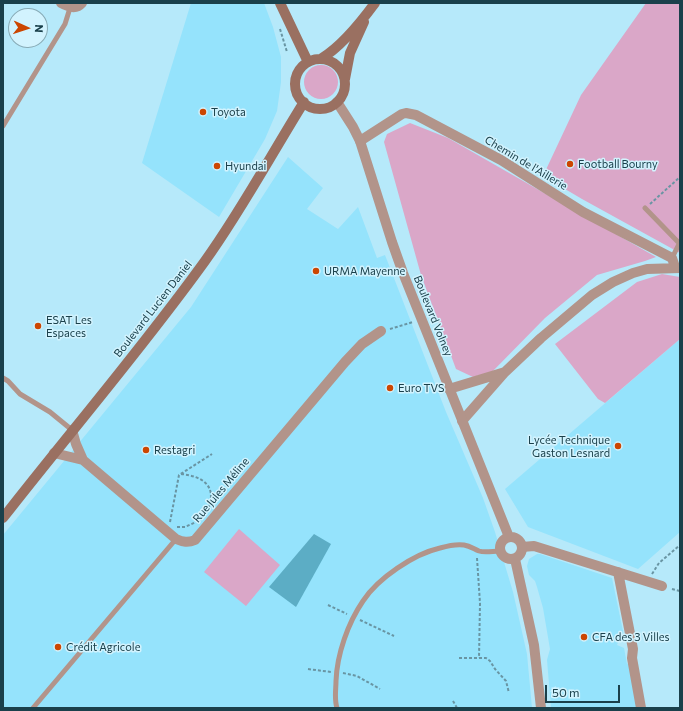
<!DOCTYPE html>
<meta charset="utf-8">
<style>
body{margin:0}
#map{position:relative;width:683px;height:711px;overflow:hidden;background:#b6e9fa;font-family:Commissioner,sans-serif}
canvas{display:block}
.frame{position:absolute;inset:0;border:4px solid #1a404b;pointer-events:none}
.north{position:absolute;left:8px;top:8px;width:40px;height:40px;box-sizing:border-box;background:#d2f3fe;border:1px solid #88abb6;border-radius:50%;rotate:93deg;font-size:11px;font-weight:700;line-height:16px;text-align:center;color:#1a404b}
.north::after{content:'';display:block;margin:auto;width:14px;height:18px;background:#cc4601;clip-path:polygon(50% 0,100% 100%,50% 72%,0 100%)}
.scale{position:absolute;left:545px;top:685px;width:75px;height:18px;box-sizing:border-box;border:2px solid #1a404b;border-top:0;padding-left:5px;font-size:12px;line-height:14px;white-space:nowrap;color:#1a404b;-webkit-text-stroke:3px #d2f3fe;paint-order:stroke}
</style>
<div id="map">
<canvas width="683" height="711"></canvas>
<div class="frame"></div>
<div class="north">N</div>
<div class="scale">50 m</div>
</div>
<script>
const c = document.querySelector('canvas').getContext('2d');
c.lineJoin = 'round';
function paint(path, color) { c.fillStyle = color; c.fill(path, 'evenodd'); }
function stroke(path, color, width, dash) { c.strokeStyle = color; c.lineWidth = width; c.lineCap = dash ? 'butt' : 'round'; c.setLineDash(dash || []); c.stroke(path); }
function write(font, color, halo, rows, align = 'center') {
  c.font = font + ' Commissioner,sans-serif'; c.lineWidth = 3; c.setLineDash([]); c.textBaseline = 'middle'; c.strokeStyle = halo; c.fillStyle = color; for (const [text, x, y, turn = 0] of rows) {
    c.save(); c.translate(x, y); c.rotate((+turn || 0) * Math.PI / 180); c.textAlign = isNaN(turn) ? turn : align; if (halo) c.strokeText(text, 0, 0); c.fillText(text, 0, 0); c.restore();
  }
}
paint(new Path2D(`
 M191,3H264L273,27L281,57V82L277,111L265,139L219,217L142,163Z
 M288,157L323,188L307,209L338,229L358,207L377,258L385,255L446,412L483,498L495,532L513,592L527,654L532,708H3V535L191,307Z
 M680,339V532L638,569L528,527L505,489Z
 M537,554H540L612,578L623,631L617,645L624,648L627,664L629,663L638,708H551L547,660L550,649L543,608L537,587L535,581L529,575L527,566L529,559Z`), '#95e3fc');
paint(new Path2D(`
 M646,3H680V253L582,199L543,176L581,95Z
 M304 82a17 17 0 1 1 34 0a17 17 0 1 1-34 0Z
 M410,123L448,138L656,257L645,261L597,275L545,318L492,372L473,377L456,369L421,275L384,142L387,134Z
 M662,274L680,277V339L605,403L598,399L555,344L637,282Z
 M239,529L280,565L246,606L204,572Z`), '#daa7c8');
paint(new Path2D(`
 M314,534L331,544L296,607L269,587Z`), '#5cadc5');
stroke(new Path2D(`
 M280,29L287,52
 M650,204L680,177
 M390,329L413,322
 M181,474C201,476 218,485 208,509
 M170,522L179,475L212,454
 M177,527H185L196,522
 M477,558L480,603L479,658
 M652,574L659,563L680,545
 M672,589L680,591
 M328,605L347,614
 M360,620L394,636
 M459,658H486L490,661L495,669L506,681L509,693
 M308,669L331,672
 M343,673L357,676L380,689
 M453,701L457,708`), '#6995a3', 2, [3, 2]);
stroke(new Path2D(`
 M3,126L65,24L70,8
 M645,208L679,243
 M672,258L680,242
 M3,378L8,381L20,394L50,412L72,430
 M33,708L176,539
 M337,708C334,699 336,690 336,681C337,654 348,623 363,601C378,578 414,554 440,548C447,546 457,544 464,545C470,546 474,549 479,551C485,553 493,551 500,551`), '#b2948a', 5);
stroke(new Path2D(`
 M61,3C68,7 76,10 82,3
 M360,141L402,114L406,113L416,115L501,160L583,212L672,258L675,267
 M449,389L505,372
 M462,421L505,372L541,338L592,295L613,282L633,273L647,269L680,268
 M72,430L76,444L83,460
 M54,453L83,460L176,539C183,542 188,543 195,540L345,362L362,344L381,331
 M522,547L534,546L662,586
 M618,572L633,649L632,658L641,708`), '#b2948a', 10);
stroke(new Path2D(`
 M337,102L353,127L360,141L392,242L403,273L509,537
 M500 548a11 11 0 1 1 22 0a11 11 0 1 1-22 0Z
 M515,559L534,645L541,708`), '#b2948a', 10);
stroke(new Path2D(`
 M280,3L308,62
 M322,58C342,46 361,22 375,3
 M295 84a25 25 0 1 1 50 0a25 25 0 1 1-50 0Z
 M345,79L350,53L364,22
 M3,518C70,432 141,350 205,261C241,211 271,155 304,102`), '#9a7061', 10);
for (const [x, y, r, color] of [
 [203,112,4,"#cc4601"],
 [570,164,4,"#cc4601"],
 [217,166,4,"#cc4601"],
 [316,271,4,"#cc4601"],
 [38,326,4,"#cc4601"],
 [390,388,4,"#cc4601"],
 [618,446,4,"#cc4601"],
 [146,450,4,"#cc4601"],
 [584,637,4,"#cc4601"],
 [58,647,4,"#cc4601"]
]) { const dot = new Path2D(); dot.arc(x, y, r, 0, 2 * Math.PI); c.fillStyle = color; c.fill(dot); stroke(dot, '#d2f3fe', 1.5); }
write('11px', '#1a404b', '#d2f3fe', [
 ["Toyota",211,112],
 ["Football Bourny",578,164],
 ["Hyundai",225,166],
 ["URMA Mayenne",324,271],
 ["ESAT Les",46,320],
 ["Espaces",46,333],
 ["Euro TVS",398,388],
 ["Lycée Technique",610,440,"right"],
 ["Gaston Lesnard",610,453,"right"],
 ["Restagri",154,450],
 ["CFA des 3 Villes",592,637],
 ["Crédit Agricole",66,647]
], 'left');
write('11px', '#1a404b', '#d2f3fe', [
 ["Chemin de l'Aillerie",526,163,31],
 ["Boulevard Lucien Daniel",153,309,-52],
 ["Boulevard Volney",433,316,68],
 ["Rue Jules Méline",221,490,-50]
]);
</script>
